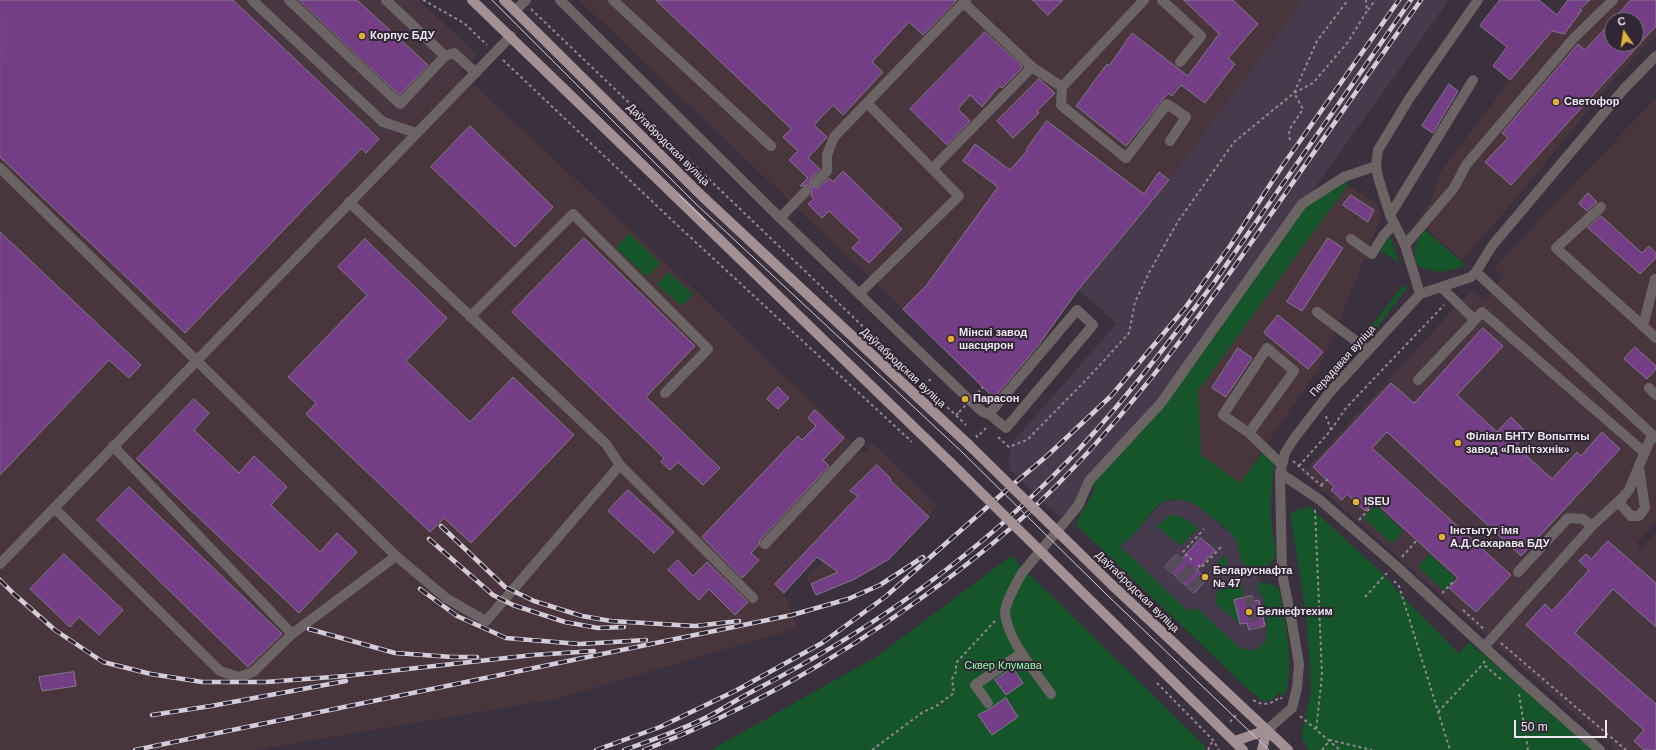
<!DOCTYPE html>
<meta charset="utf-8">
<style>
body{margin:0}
#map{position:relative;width:1656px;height:750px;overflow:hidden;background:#3a303e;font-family:Arial,sans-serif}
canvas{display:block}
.north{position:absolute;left:1604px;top:12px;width:40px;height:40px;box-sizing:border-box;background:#302633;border:1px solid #7b737e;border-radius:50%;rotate:347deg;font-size:11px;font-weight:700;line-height:16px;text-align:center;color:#ece6ef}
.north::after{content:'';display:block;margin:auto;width:14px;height:18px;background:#e0b034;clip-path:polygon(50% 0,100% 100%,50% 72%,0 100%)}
.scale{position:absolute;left:1514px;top:720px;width:93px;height:18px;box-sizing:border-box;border:2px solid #ece6ef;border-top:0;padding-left:5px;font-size:12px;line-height:14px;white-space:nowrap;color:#ece6ef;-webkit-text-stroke:3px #302633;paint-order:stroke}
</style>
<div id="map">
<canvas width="1656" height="750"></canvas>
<div class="north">С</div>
<div class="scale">50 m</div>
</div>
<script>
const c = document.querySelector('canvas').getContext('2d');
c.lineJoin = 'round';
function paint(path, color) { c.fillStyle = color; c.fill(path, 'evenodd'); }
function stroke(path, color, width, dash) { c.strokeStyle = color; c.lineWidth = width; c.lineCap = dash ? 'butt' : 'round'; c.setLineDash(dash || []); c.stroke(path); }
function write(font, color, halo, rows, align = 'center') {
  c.font = font + ' Arial,sans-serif'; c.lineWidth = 4; c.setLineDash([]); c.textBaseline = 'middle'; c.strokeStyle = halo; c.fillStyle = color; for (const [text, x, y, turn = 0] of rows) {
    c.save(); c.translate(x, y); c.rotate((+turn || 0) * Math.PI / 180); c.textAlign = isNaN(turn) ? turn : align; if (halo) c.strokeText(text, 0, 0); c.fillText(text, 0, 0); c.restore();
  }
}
paint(new Path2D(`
 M1303,0H1449L1161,403L1089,481L1078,506L1059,517L1009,469L1010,445L1117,323L1078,290L1169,180Z
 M1181,499L1190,502L1202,509L1232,535L1237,543L1242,563L1246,568L1256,572L1262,582L1258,584L1263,595L1267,630L1266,641L1255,651L1240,648L1197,608L1188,611L1120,546L1137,530L1161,504L1169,501Z`), '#473a4c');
paint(new Path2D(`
 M0,0H233L379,139L375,144L382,151L460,72L681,277L864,453L872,443L937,505L929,517L890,559L855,579L816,595L807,577L865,518L903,492L891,479L784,593L798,628L556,699L255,750H0Z
 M579,0H1303L1169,180L1078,290L1021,369L1019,366L1013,373L1016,377L995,400L903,309Z
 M1590,0H1656V35L1614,79L1513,202L1462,260L1422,224L1419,219L1432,199L1439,174L1510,80L1552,31L1582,10L1583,7ZM1612,20H1636V44H1612Z
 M1656,98V521L1637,542L1584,495L1638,434L1483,300L1504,276L1494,268Z
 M1348,185L1377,204L1381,217L1337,327L1317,371L1240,483L1201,455L1198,391Z
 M1656,532V565L1640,550Z`), '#49363d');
paint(new Path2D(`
 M233,0H419L477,55L382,151L374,144L379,139Z
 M1472,289L1638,434L1584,495L1637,542L1640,550L1656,565V750H1615L1303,473Z`), '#483640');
paint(new Path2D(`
 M1344,177L1348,185L1198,391L1201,455L1240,483L1265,449L1276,458C1271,482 1270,505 1272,529C1273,539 1279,551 1274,559C1270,566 1263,569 1256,572C1236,565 1243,557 1236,541C1231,531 1219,523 1210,516C1197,504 1177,493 1160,504C1151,510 1145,522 1138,530C1132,536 1126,541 1120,546L1188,611L1197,608L1240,648L1255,651L1266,641C1268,628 1267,597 1257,588L1258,584C1265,580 1272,585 1279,588C1285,623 1295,662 1285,697L1280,692L1272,700L1263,701L1249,690L1075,524L1095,489L1089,481L1161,403L1302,204Z
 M1424,229L1465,265C1450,273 1432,274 1418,265C1411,252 1417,241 1424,229Z
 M629,233L660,263L647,277L616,248Z
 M1388,237L1391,238L1399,263L1381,251Z
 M668,272L693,294L682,306L657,285Z
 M1403,285L1407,288L1368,339L1364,336Z
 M1375,505L1403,531L1392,544L1363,518Z
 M1310,507L1381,572L1409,603L1459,654L1469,642L1593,750H1309L1302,739L1303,726L1311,693L1307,621L1290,513L1300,509Z
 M1170,515C1181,514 1189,521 1198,528L1181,546L1156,526Z
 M1225,554L1229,570L1224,576L1218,575L1212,569Z
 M1429,554L1455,578L1444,591L1418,567Z
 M1011,556L1205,746L1206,750H711L876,657Z
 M1242,584L1243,598L1234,600L1240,624L1217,605L1215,599L1219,590Z`), '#16542a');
const building = new Path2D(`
 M0,0H233L379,139L366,153L362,148L185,333L0,157Z
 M299,0H357L428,65L400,95Z
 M656,0H957L923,35L909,22L872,62L883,72L843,115L833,105L814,125L827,137L808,158L820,169L810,180L811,186L818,188L829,178L833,182L843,171L902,229L869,263L852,248L860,240L829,211L822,218L808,204L814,199L811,196L812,189L808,185L800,186L808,178L789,160L798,151L783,137L791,129Z
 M1033,0H1063L1048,15Z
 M1184,0H1233L1258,24L1228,58L1235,64L1205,103L1181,85L1172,96L1168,93L1126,146L1076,106L1107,64L1109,66L1132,33L1188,76L1219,34Z
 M1500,0H1539L1557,15L1568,0H1590L1580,9L1582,10L1564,34L1552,31L1510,80L1493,66L1507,47L1480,26Z
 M1631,0H1656V26L1511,185L1485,162L1508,138L1502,133L1578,44L1585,50L1612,21V44H1636V20H1613Z
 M985,32L1023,67L1002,88L999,86L982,107L970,95L958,109L970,121L947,145L910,109Z
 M1039,79L1055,93L1037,111L1039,113L1013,138L997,121Z
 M1449,84L1458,91L1433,133L1422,126Z
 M1047,121L1144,194L1159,172L1169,180L1078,290L1038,346L994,398L903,309L926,286L998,187L963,161L975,144L1010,170L1027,151L1026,150Z
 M470,126L553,207L515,247L431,167Z
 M1588,193L1597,202L1587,211L1579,204Z
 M1351,195L1374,210L1368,222L1343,205Z
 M1601,216L1642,253L1649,246L1656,253V258L1640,274L1588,228Z
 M0,232L141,365L129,378L109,360L0,475Z
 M584,238L695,346L646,397L720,468L703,485L678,462L670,470L661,462L664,458L512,312Z
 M1328,238L1343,248L1302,311L1287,302Z
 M365,239L447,318L406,361L470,422L513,377L574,435L471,543L444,518L430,532L306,414L316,403L288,377L367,295L338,267Z
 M1278,315L1323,352L1308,369L1264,333Z
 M1483,328L1503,346L1457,395L1497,432L1511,417L1527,433L1516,446L1552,479L1577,452L1581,456L1602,432L1620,449L1521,556L1387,432L1372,448L1511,575L1476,612L1449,588L1458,578L1374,501L1365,511L1347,494L1342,500L1331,490L1334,487L1313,467L1391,383L1414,403Z
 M1635,347L1656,366V369L1647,379L1624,359Z
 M1238,348L1252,358L1226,397L1212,388Z
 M778,387L789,398L778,409L767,399Z
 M194,399L209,413L194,430L239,473L254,456L287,487L271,505L320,552L337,533L357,552L299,613L137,459Z
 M815,410L844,438L823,460L829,466L760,540L759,545L751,553L759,560L742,578L702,537L798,436L802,440L816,426L808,418Z
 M877,465L891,479L890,480L929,517L889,559L855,579L816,595L811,584L838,572L817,557L784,593L775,584L858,496L850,491Z
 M129,487L282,634L249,666L248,667L97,520Z
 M628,490L674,532L654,553L608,511Z
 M1201,538L1215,550L1197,570L1207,579L1194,593L1165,566L1177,554L1182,558Z
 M1608,541L1656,583V627L1613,589L1575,633L1656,704V750H1644L1634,741L1644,730L1526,625L1545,604L1552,611L1589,570L1579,561L1586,554L1591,559Z
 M64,554L123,610L99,635L79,617L70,627L30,589Z
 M678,560L693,576L707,562L748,602L735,615L709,589L699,600L668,570Z
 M1252,596L1253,601L1259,600L1265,626L1249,630L1247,623L1240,624L1234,600Z
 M1013,668L1023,683L1006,695L995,680Z
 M74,672L76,686L42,691L39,677Z
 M1006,698L1018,717L992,735L978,715L991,708Z`);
paint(building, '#743e87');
stroke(building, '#837887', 1);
stroke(new Path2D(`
 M1174,557L1203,583
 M1167,564L1196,590
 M1249,597L1256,628`), '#554b59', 10, [10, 5]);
stroke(new Path2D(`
 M423,0L464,23L487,45
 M531,9L966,425
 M1368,10L1375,0
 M503,60L676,224L912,442
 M1290,140L1289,130L1303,109L1294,93L1317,41L1348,0
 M924,385L931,379
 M978,393L983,387
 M956,415L959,412
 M1326,416L1331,430
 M976,435L977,437L987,427L986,426
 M998,437L1009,447L1027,440L1088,378L1129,333L1135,302L1150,271L1177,223L1234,142L1294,93L1313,83L1348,42L1367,11L1366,0
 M1293,461L1323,487
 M1299,466L1331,430L1346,408L1444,305
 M1321,485L1329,478
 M1315,510L1322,675L1316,731
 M1359,520L1370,508L1369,506
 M1402,557L1417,540
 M1192,560L1183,552L1204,529
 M1198,565L1201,568L1221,547
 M1394,581L1399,586L1450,750
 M1442,593L1454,581L1455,582
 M1365,597L1387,573
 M1463,610L1485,630
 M1501,643L1626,750
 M1485,661L1483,664L1503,681
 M1157,683L1213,740L1219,750
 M1519,694L1528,750
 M1253,700C1263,706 1270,705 1280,697L1282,699
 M1438,712L1483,664
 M1300,716L1340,750
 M1230,722L1236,715
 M872,750L923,712L935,707L954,693L952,679L956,672V663L995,621
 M1208,750L1213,740
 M1322,750L1330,740L1372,750`), '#908893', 2, [3, 3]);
stroke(new Path2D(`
 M252,0L383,122L416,133
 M289,0L400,104L445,56
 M386,0L445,56L454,53L476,73
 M560,0L780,218L978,408L983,412L989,414L1006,428L1093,325L1077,310L989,414
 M613,0L771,146
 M1162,0L1201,36L1180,62
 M515,11L526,0
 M1032,67L1062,87L1144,0
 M1062,87L1061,105L1126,158L1167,104L1186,117L1170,141
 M0,168L396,556L446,598L486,621L620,465
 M932,169L1032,67L964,3
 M816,182L827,171V155L834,137L966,0
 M349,202L606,444L620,465L753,598
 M1601,207L1556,248L1643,326
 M1390,215L1473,80
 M780,218L806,191
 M1351,239L1372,254L1383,236L1394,224
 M1405,245L1454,188L1466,165L1573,39L1613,0
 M1476,272L1656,438
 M1655,279L1643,326L1656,338
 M859,294L959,196L867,103
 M1420,294L1471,277L1476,272L1492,246L1623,90L1656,56
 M1317,312L1368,350
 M470,317L573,214L708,349L665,393
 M1475,320L1482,312L1645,453
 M1418,380L1475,320L1441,287
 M1649,388L1656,395
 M1249,433L1294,371L1267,348L1223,415L1249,433L1281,464
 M113,446L292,634
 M1639,468L1645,508L1639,516H1631L1620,504L1623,497L1629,490L1652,435
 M1280,473L1320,500L1395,565L1517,677L1600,750
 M54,508L220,671L239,677L253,672L292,634L396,556
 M1592,526L1622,498
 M765,544L860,442
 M0,564L511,36
 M1484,647L1592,526L1583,519L1568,518L1518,572
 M1051,694C1035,671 1007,640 1005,612C1005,604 1018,580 1022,573L1078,506L1089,481L1161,403L1302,204L1344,177L1376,166
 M988,703L975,685L1022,653
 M1267,730L1292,708L1297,688L1299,664L1292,623L1282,573L1280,473L1285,453L1293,440L1330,392L1420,294L1405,245L1390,215L1378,177L1376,166L1378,150L1409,99L1478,0`), '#6c6365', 10);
stroke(new Path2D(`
 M472,0L951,463
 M504,0L703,197L969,445
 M1112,585L1288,750
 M1094,604L1243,750
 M1235,741L1267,730
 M1262,750L1267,730`), '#a39095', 10);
stroke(new Path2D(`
 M492,0L696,204L962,452L1105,593L1269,750
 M679,195L705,220`), '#d4cdd7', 1);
const rail = new Path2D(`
 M441,526L505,587L534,601L582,616L611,621L695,626L739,621
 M429,539L493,595L513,605L565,622L598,628L624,627
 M0,580L14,594L55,630L103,662L151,674L202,682H266L345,676L533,655L594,651
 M420,589L457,616L506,638L580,644L646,640
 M309,629L395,653L452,657H477
 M152,715L211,706L346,681
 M135,750L792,615L848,599L880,585L923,557
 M596,750L660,727L737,690L822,643L885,597L1010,487L1048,455L1111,396L1185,308L1230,246L1281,168L1399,0
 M624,750C652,740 682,730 709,716C724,708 738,699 753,691C864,634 961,567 1051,478C1111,419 1162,351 1213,284L1411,0
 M644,750C742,713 835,660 920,599C968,565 1014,528 1056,486C1147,394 1221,287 1294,181C1336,121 1378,60 1421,0`);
stroke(rail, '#d4cdd7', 4.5);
stroke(rail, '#302633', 3, [9]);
stroke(new Path2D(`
 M959,412L978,393`), '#908893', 2, [3, 3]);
stroke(new Path2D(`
 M969,445L1112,585
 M951,463L1094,604`), '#a39095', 10);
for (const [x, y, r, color] of [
 [362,36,4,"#e0b034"],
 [1556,102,4,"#e0b034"],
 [951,339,4,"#e0b034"],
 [965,399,4,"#e0b034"],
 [1458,443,4,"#e0b034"],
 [1356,502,4,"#e0b034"],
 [1442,537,4,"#e0b034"],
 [1205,577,4,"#e0b034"],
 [1249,612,4,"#e0b034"]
]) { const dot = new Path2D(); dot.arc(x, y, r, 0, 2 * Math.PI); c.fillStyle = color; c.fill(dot); stroke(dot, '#302633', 1.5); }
write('bold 11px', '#ece6ef', '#302633', [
 ["Корпус БДУ",370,36],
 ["Светофор",1564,102],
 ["Мінскі завод",959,333],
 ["шасцярон",959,346],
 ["Парасон",973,399],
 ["Філіял БНТУ Вопытны",1466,437],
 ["завод «Палітэхнік»",1466,450],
 ["ISEU",1364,502],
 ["Інстытут імя",1450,531],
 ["А.Д.Сахарава БДУ",1450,544],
 ["Беларуснафта",1213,571],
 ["№ 47",1213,584],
 ["Белнефтехим",1257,612]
], 'left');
write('11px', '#ece6ef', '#302633', [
 ["Даўгабродская вуліца",668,145,45],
 ["Перадавая вуліца",1343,361,-48],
 ["Даўгабродская вуліца",903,368,43],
 ["Даўгабродская вуліца",1137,592,44]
]);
write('11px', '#89faa6', '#302633', [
 ["Сквер Клумава",1003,666]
]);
</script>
